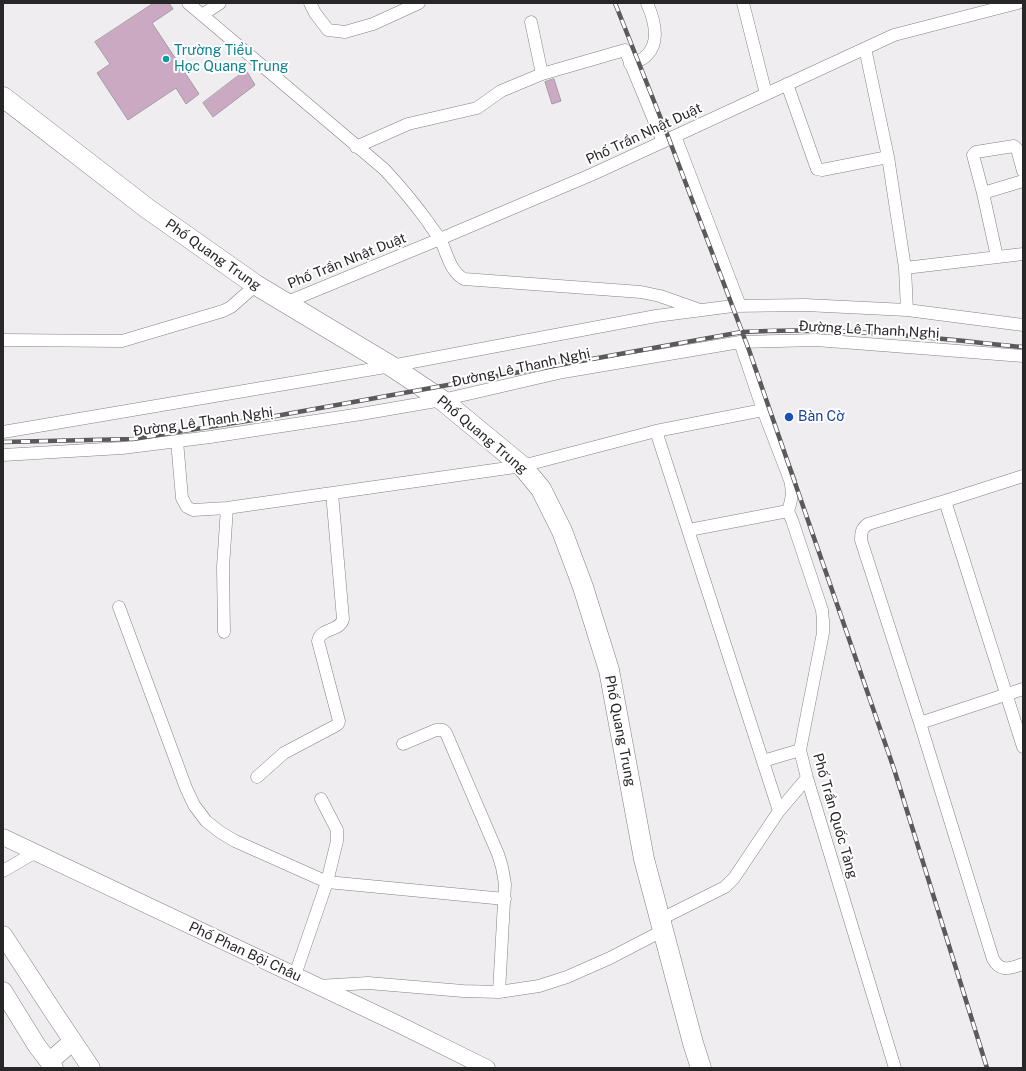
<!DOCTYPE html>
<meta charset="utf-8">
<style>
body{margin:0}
#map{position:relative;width:1026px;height:1071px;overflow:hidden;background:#f0edf1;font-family:"Public Sans",sans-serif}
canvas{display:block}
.frame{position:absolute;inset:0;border:4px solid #282728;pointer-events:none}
</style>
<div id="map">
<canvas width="1026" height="1071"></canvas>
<div class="frame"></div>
</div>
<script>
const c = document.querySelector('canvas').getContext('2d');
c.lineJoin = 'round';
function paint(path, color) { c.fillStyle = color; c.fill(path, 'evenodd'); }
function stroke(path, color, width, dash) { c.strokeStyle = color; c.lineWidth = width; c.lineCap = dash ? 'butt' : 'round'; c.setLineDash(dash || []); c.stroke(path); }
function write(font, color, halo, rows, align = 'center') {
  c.font = font + ' "Public Sans",sans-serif'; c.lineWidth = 4; c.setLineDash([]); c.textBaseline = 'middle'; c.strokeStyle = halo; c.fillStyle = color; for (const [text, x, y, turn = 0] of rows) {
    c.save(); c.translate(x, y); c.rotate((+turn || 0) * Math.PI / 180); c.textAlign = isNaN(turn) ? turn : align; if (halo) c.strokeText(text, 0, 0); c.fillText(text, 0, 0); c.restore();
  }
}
const building = new Path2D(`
 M154,3H169L173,9L152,23L199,94L186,104L176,88L128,120L97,73L110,64L95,42Z
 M246,70L255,85L213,117L203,103Z
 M554,79L561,101L552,104L545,82Z`);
paint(building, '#cba9c3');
stroke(building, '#a19da0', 1);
const minor = new Path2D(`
 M188,3L384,169C400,186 414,203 428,222C432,229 438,235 442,243C447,255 451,272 464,279L641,292L660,296L697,309
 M310,3L315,13L328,30L345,32L373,24L419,3
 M743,3L766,94
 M202,15L220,3
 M531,22L542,74
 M865,48L888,157L905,268L907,310
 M630,64C636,62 643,60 647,55C661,41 654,19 647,3
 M787,84L817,169L822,170L888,157
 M675,136L740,306
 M356,147L408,124L477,108L501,91L542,74L625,50L663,142
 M983,193L1023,181
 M997,257L983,193L973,155L976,152L1014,146L1017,149L1023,171
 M905,268L1023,254
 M285,303L440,239L593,174L894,35L1018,3
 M3,340L122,341L223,311L231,307L256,285
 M740,342L763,410L790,480C793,492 792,499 788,511L792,520L822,610L823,621V633L800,750L807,778L895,1068
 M656,431L779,811
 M3,432L391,366L656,316L733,306L805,305L907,310L1023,325
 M177,441L182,498L187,507L193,510L227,508L522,466L656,431L763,410
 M3,455L122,448L210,437L361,414L442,400L563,372L740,342L816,340L1023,356
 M1023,476L945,501L868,524C862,528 861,532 861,540L920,723L993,959C1001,973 1010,968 1023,964
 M945,501L1023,747
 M689,530L788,511
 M119,607L186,788L194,805L206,821L220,832L235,841L327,882L505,899
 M224,632L223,567L227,508
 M920,723L1023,689
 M403,744L436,730H443L446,733L498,854L502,867L505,884L499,992
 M763,761L800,750
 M257,777L284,753L335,726L338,724L339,721L318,641C321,627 340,632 343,619L332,493
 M3,871L34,853
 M661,919L725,887L734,878L779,811L807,778
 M295,975L327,882L337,841V830L321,799
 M318,986L368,983L463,991L499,992L539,986L567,977L610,958L664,930`);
const tertiary = new Path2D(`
 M3,837L398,1024L487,1068`);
const secondary = new Path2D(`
 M3,935L56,1016L91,1068
 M3,991L37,1046L54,1068
 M49,1062L73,1041`);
const primary = new Path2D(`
 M3,97L148,209L256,285L391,366L442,400L522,466L541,489L562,531L583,587L609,670L644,859L693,1043L701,1068`);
stroke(minor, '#838084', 13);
stroke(tertiary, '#838084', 17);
stroke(secondary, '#838084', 19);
stroke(primary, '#838084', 21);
stroke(minor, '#fff', 12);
stroke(tertiary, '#fff', 16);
stroke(secondary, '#fff', 18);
stroke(primary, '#fff', 20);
const rail = new Path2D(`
 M615,3L669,139L749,350L894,769L987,1068
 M3,442L133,439L259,419L742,332C836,326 930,338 1023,347`);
stroke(rail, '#5b5a5b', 4.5);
stroke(rail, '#fff', 3, [9]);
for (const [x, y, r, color] of [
 [166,59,4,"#0f9aa8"],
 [789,417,5,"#1a4fb4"]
]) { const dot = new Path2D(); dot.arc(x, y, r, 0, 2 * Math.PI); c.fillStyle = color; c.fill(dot); stroke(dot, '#fff', 1.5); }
write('14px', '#0d838f', '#fff', [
 ["Trường Tiểu",174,51],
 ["Học Quang Trung",174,67]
], 'left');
write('14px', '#282728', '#fff', [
 ["Phố Trần Nhật Duật",644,134,-25],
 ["Phố Quang Trung",213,255,35],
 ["Phố Trần Nhật Duật",347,261,-22],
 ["Đường Lê Thanh Nghị",869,330,3],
 ["Đường Lê Thanh Nghị",521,368,-12],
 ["Đường Lê Thanh Nghị",203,422,-8],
 ["Phố Quang Trung",482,435,40],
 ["Phố Quang Trung",620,731,79],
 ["Phố Trần Quốc Tảng",835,816,74],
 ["Phố Phan Bội Châu",245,952,25]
]);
write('14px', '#164399', '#fff', [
 ["Bàn Cờ",798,417]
], 'left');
</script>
